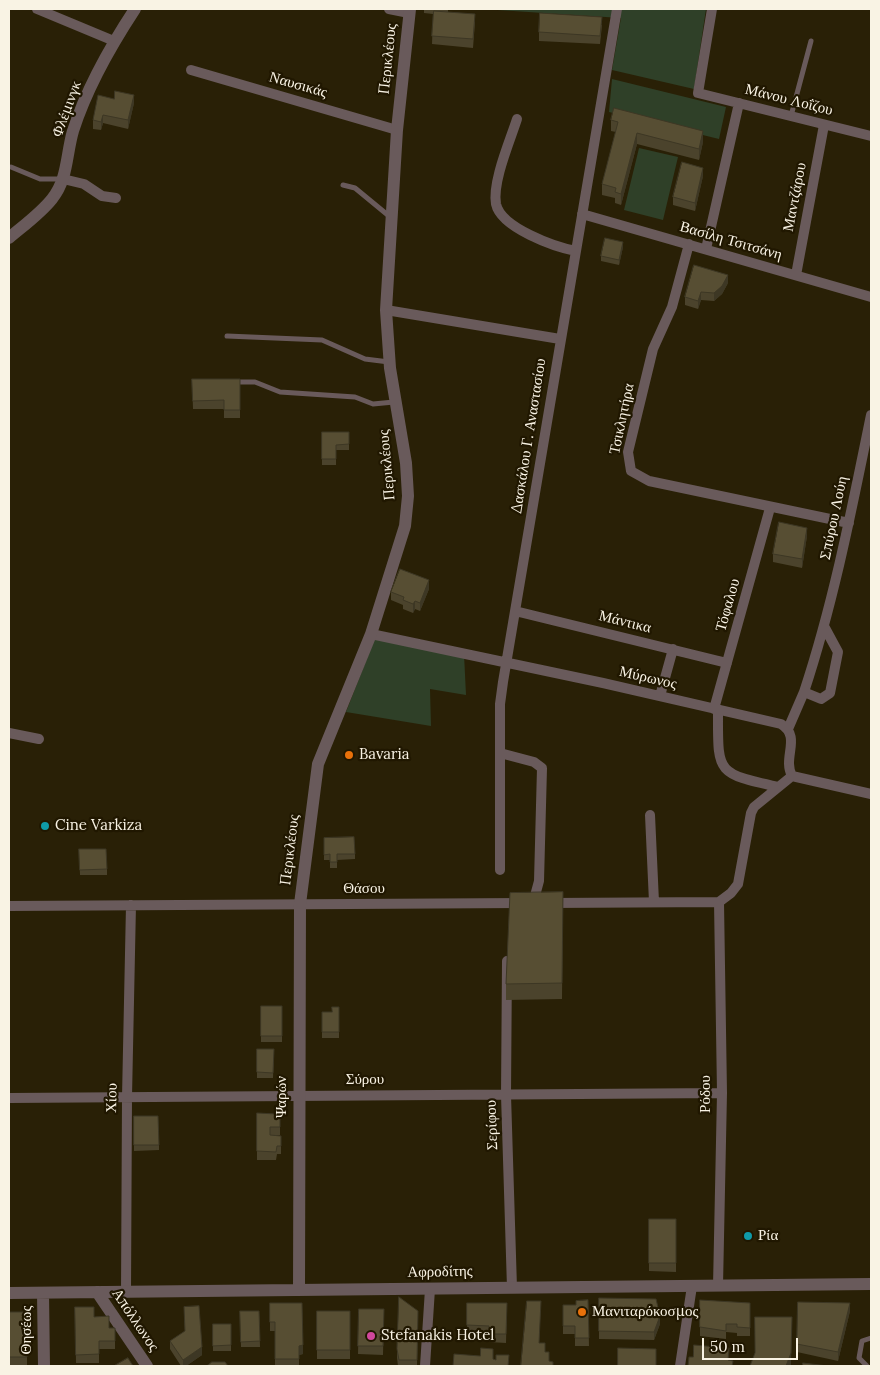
<!DOCTYPE html>
<meta charset="utf-8">
<style>
body{margin:0}
#map{position:relative;width:880px;height:1375px;overflow:hidden;background:#292006;font-family:Lora,serif}
canvas{display:block}
.frame{position:absolute;inset:0;border:10px solid #f9f3e4;pointer-events:none}
.scale{position:absolute;left:702px;top:1338px;width:96px;height:22px;box-sizing:border-box;border:2px solid #f9f3e4;border-top:0;padding-left:6px;font-size:15px;line-height:18px;white-space:nowrap;color:#f9f3e4;-webkit-text-stroke:4px #201700;paint-order:stroke}
</style>
<div id="map">
<canvas width="880" height="1375"></canvas>
<div class="frame"></div>
<div class="scale">50 m</div>
</div>
<script>
const c = document.querySelector('canvas').getContext('2d');
c.lineJoin = 'round';
function paint(path, color) { c.fillStyle = color; c.fill(path, 'evenodd'); }
function stroke(path, color, width, dash) { c.strokeStyle = color; c.lineWidth = width; c.lineCap = dash ? 'butt' : 'round'; c.setLineDash(dash || []); c.stroke(path); }
function write(font, color, halo, rows, align = 'center') {
  c.font = font + ' Lora,serif'; c.lineWidth = 4.5; c.setLineDash([]); c.textBaseline = 'middle'; c.strokeStyle = halo; c.fillStyle = color; for (const [text, x, y, turn = 0] of rows) {
    c.save(); c.translate(x, y); c.rotate((+turn || 0) * Math.PI / 180); c.textAlign = isNaN(turn) ? turn : align; if (halo) c.strokeText(text, 0, 0); c.fillText(text, 0, 0); c.restore();
  }
}
paint(new Path2D(`
 M482,9H706L694,89L612,70L621,18Z
 M612,79L726,107L719,139L609,112Z
 M639,148L678,157L663,220L624,210Z
 M377,633L464,654L466,695L430,689L431,726L346,712Z`), '#2f4028');
stroke(new Path2D(`
 M791,116L811,41
 M11,167L40,179H61
 M343,185L355,188L389,216
 M227,336L322,340L365,359L389,362
 M234,382H255L280,392L355,397L373,404L394,402
 M867,1366L859,1358L862,1341L871,1338`), '#695a5b', 5);
stroke(new Path2D(`
 M37,9L114,41
 M389,9L409,13
 M712,9L698,93L871,136
 M191,70L397,130
 M517,119C510,141 492,182 496,204C501,228 555,247 576,251
 M63,179L84,184L102,196L116,198
 M582,214L871,297
 M689,244L672,307L653,349L628,452L631,471L649,481L849,523
 M706,249L739,103
 M796,275L824,125
 M386,310L560,339
 M515,611L727,663
 M825,628L838,652L830,693L821,699L804,692C834,601 852,508 871,415
 M371,634L603,683L781,724C802,737 782,757 792,776L871,794
 M660,696L673,649
 M714,709L770,508
 M718,710C718,773 715,773 778,787
 M788,729L804,692
 M9,733L39,739
 M500,753L534,762L542,768L539,881L533,903
 M650,815L654,902
 M500,870V704L503,682L617,9
 M719,902L731,893L738,884L751,813L754,807L792,776
 M550,903L719,902
 M9,906L523,903
 M507,961L506,1095L512,1288
 M9,1098L722,1093
 M718,1286L722,1093L719,902
 M126,1292L127,1097L131,905
 M425,1366L430,1289
 M680,1366L692,1286`), '#695a5b', 10);
stroke(new Path2D(`
 M9,238C23,226 40,214 52,199C68,179 66,155 73,131C87,87 110,47 135,9
 M299,1290L300,904L318,764L371,634L405,526L408,496L406,463L390,368L386,310L397,130L410,9
 M97,1292L147,1366
 M9,1293L871,1284
 M43,1293L44,1366`), '#695a5b', 12);
paint(new Path2D(`
 M424,9H448V12L475,22L473,48L432,44L433,14L424,13Z
 M602,25L600,44L539,41V32Z
 M114,99L134,103L128,129L103,123L101,130L93,129V120Z
 M611,120L703,142L699,160L637,144L621,205L615,203V198L602,195V184L616,132L611,131Z
 M703,176L695,211L673,205V197Z
 M623,247L619,265L601,261V256Z
 M728,283L722,294L714,301L701,300L698,309L685,305V297Z
 M192,379H240V418H224V409H193Z
 M322,432H349V450H336V465H322Z
 M807,536L802,568L773,562V554Z
 M429,589L420,611L415,609L413,613L403,609V605L391,600V592Z
 M324,838L355,854V859L337,860V868H330V860H324Z
 M79,849L107,869V875H80Z
 M871,875V888H870V879Z
 M563,892L562,999L506,1000V984Z
 M261,1006H282V1042H261Z
 M339,1007V1038H322V1012H332Z
 M257,1049H274L273,1078H257Z
 M257,1113L280,1117V1135H270L281,1136V1154H277L276,1160H257Z
 M134,1116L159,1145V1150L134,1151Z
 M649,1219H676V1272L649,1271Z
 M599,1298L660,1324L654,1340L599,1339Z
 M588,1300L589,1346H575V1334H563V1305H576Z
 M700,1300L750,1303V1336H737V1333L726,1332V1339L700,1336Z
 M798,1302L850,1311L838,1361L797,1352Z
 M270,1303L303,1354L299,1355V1366H275V1331H270Z
 M467,1303H507L506,1343L489,1342V1334H467Z
 M75,1307L94,1317L109,1328H115V1349H99V1363H76Z
 M184,1307L202,1355L186,1366H181L170,1349V1341L185,1331Z
 M359,1309H384L383,1355L358,1354Z
 M240,1311H259L260,1347H241Z
 M317,1311H350V1359H317Z
 M418,1311L417,1366H398L397,1358V1349Z
 M9,1312H27V1365H9Z
 M213,1324H231V1351H213Z`), '#4b432c');
paint(new Path2D(`
 M134,95V103L128,129V120Z
 M103,115V123L101,130V122Z
 M703,131V142L699,160V149Z
 M637,133V144L621,205V194Z
 M703,168V176L695,211V203Z
 M623,242V247L619,265V260Z
 M728,275V283L722,294L714,301V293Z
 M701,292V300L698,309V301Z
 M807,528V536L802,568V559Z
 M429,580V589L420,611V603Z
 M415,601V609L413,613V604Z
 M850,1303V1311L838,1361V1352Z
 M660,1316V1324L654,1340V1332Z
 M792,1317L791,1364V1366H786Z
 M303,1345V1354L299,1355V1346Z
 M202,1347V1355L186,1366H183V1360Z`), '#3d3724');
const building = new Path2D(`
 M434,11L475,14L473,39L432,36Z
 M540,13L602,17L600,36L539,32Z
 M115,91L134,95L128,120L103,115L101,122L93,120L98,95L114,99Z
 M614,108L703,131L699,149L637,133L621,194L615,192L616,188L602,184L618,122L611,120Z
 M682,162L703,168L695,203L673,197Z
 M605,238L623,242L619,260L601,256Z
 M694,265L728,275L722,286L714,293L701,292L698,301L685,297Z
 M192,379H240V410H224V400L193,401Z
 M322,432H349V444L336,445V459H322Z
 M779,522L807,528L802,559L773,554Z
 M400,569L429,580L420,603L415,601L413,604L403,600L404,597L391,592Z
 M354,837L355,854H337V862H330V854L324,855V838Z
 M79,849H106L107,869L80,870Z
 M563,892L562,983L506,984L510,893Z
 M261,1006H282V1036H261Z
 M332,1007H339V1032H322V1012H332Z
 M257,1049H274L273,1073L257,1072Z
 M257,1113L277,1114V1117H280V1127H270V1135L281,1136V1146H277L276,1152L257,1151Z
 M134,1116H158L159,1145H134Z
 M649,1219H676V1263H649Z
 M399,1297L418,1311L417,1360H399L397,1349Z
 M599,1298L656,1299L660,1316L654,1332L599,1331Z
 M588,1300L589,1338H575V1326H563V1305H576V1301Z
 M700,1300L750,1303V1328L737,1327V1324H726V1331L700,1327Z
 M527,1301H541L539,1343H545V1352H549V1361L553,1362V1366H521Z
 M798,1302L850,1303L838,1352L797,1344Z
 M270,1303H302L303,1345L299,1346V1359H275V1322H270Z
 M467,1303H507L506,1334H489V1326L467,1325Z
 M199,1306L202,1347L183,1360L170,1341L185,1331L184,1307Z
 M75,1307H94V1317L109,1316V1328H115V1341H99V1354L76,1355Z
 M359,1309H384L383,1346H358Z
 M240,1311H259L260,1341L241,1342Z
 M317,1311H350V1350H317Z
 M9,1312H27V1357H9Z
 M755,1317H792L791,1353L786,1366H750L755,1353Z
 M213,1324H231V1345L213,1346Z
 M694,1345L729,1348L728,1360L733,1361L732,1366H688L689,1357H693Z
 M481,1348L493,1349V1359L496,1360V1355H509L508,1366H453L454,1354L480,1356Z
 M618,1348L656,1349V1366H618Z
 M128,1358L133,1366H114Z
 M212,1362H225L228,1366H207Z
 M803,1363L828,1366H803Z`);
paint(building, '#574e33');
stroke(building, '#3d3724', 1);
for (const [x, y, r, color] of [
 [349,755,5,"#e8710a"],
 [45,826,5,"#0f9aa8"],
 [748,1236,5,"#0f9aa8"],
 [582,1312,5,"#e8710a"],
 [371,1336,5,"#d1479c"]
]) { const dot = new Path2D(); dot.arc(x, y, r, 0, 2 * Math.PI); c.fillStyle = color; c.fill(dot); stroke(dot, '#201700', 2); }
write('15px', '#f9f3e4', '#201700', [
 ["Περικλέους",388,59,-84],
 ["Ναυσικάς",298,85,16],
 ["Μάνου Λοΐζου",789,100,14],
 ["Φλέμινγκ",67,109,-70],
 ["Μαντζάρου",795,197,-79],
 ["Βασίλη Τσιτσάνη",731,241,16],
 ["Τσικλητήρα",622,419,-78],
 ["Δασκάλου Γ. Αναστασίου",529,436,-81],
 ["Περικλέους",387,465,-95],
 ["Σπύρου Λούη",834,518,-78],
 ["Τόφαλου",728,605,-74],
 ["Μάντικα",625,622,14],
 ["Μύρωνος",648,678,13],
 ["Περικλέους",290,850,-83],
 ["Θάσου",364,889],
 ["Σύρου",365,1080],
 ["Ρόδου",706,1094,-90],
 ["Ψαρών",282,1097,-90],
 ["Χίου",112,1098,-89],
 ["Σερίφου",492,1125,-92],
 ["Αφροδίτης",440,1272,-1],
 ["Απόλλωνος",135,1320,56],
 ["Θησέως",27,1330,-90]
]);
write('15px', '#f9f3e4', '#201700', [
 ["Bavaria",359,755],
 ["Cine Varkiza",55,826],
 ["Ρία",758,1236],
 ["Μανιταρόκοσμος",592,1312],
 ["Stefanakis Hotel",381,1336]
], 'left');
</script>
